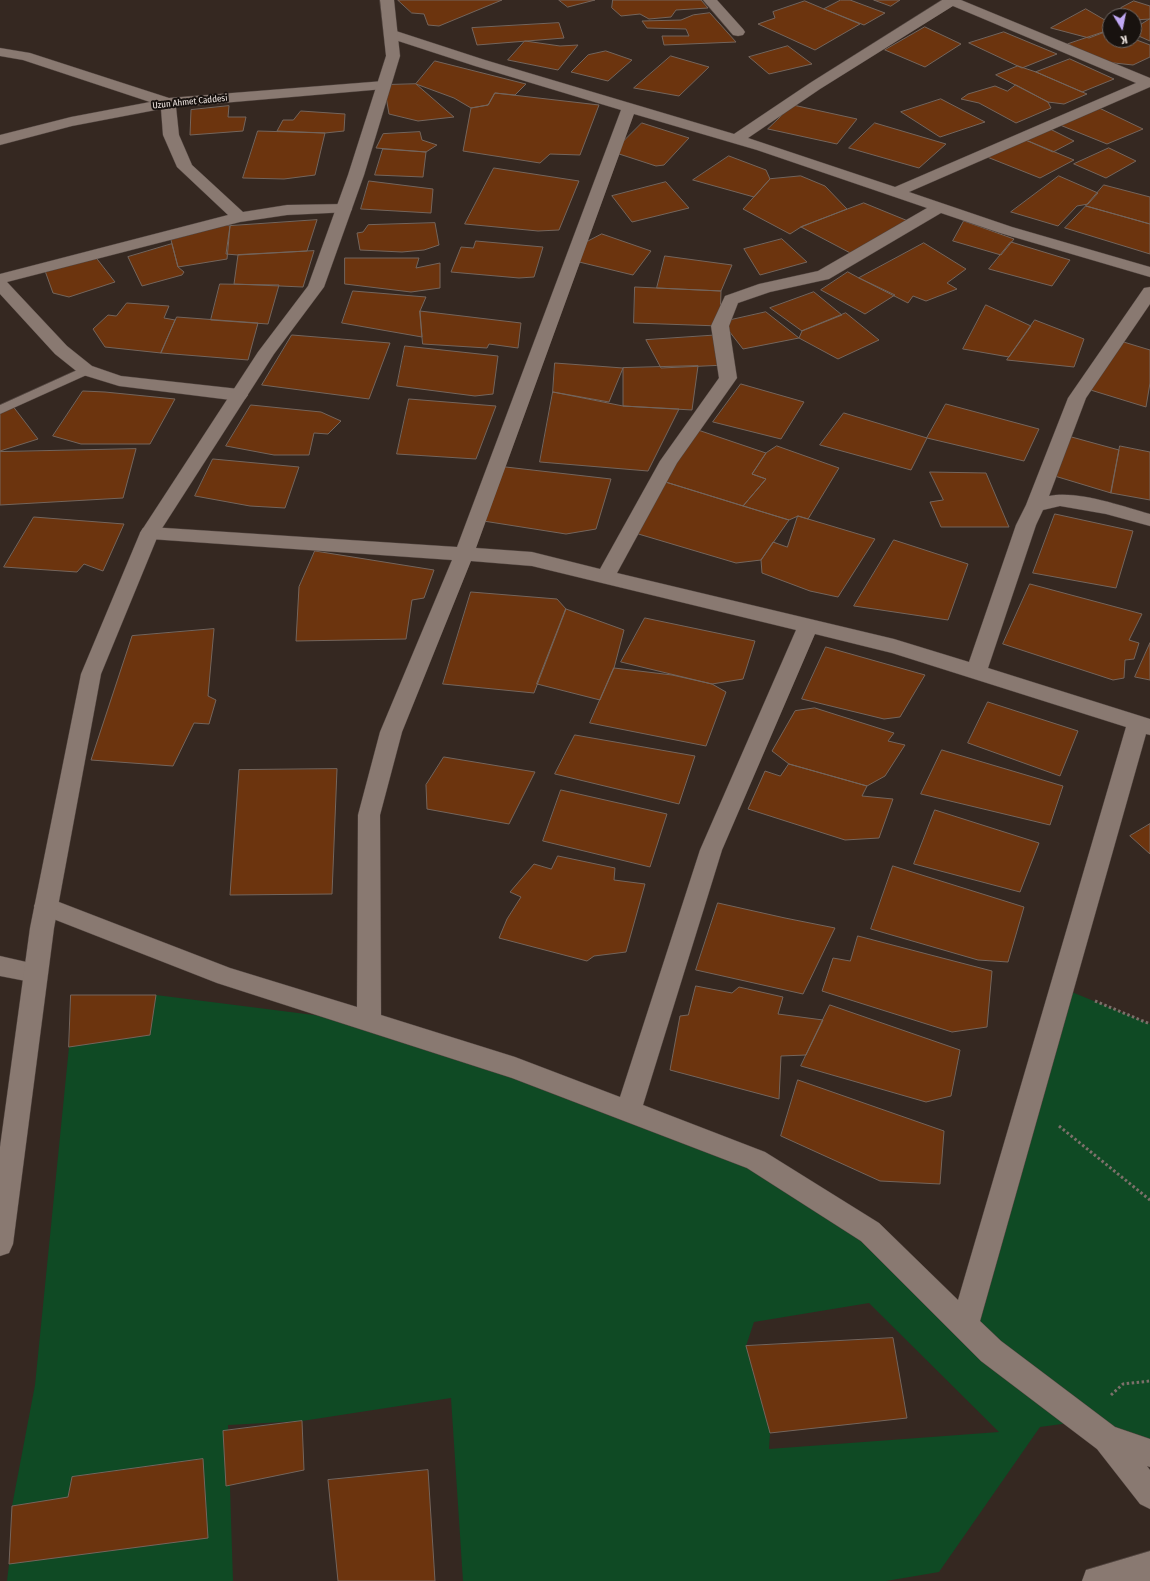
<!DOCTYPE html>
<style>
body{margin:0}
#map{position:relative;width:1150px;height:1581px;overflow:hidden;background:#352821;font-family:"Fira Sans Condensed",sans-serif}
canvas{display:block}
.north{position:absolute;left:1102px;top:8px;width:40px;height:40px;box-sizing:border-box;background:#18120f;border:1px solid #6e6763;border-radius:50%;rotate:170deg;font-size:11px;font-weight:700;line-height:16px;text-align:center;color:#efe6e2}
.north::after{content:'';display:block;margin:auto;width:14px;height:18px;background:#c0a8f4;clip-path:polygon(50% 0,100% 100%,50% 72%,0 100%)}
</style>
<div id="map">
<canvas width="1150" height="1581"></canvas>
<div class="north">K</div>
</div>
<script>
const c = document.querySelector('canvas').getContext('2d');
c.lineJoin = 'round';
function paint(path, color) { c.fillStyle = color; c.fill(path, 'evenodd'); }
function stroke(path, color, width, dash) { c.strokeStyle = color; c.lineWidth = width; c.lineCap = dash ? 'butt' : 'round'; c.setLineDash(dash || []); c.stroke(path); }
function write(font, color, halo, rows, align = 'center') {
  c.font = font + ' "Fira Sans Condensed",sans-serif'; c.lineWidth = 4; c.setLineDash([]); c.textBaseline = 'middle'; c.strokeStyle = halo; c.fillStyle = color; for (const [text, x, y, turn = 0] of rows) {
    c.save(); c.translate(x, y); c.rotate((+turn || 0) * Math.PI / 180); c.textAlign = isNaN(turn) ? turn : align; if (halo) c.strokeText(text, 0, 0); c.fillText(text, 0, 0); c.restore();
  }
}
paint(new Path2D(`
 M1062,988L1150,1024V1453L1084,1421L1040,1427L939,1572L886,1581H463L451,1398L302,1421L228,1425L233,1581H7L9,1564L208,1538L202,1459L72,1477L68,1497L12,1506L35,1385L69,1047L150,1035L156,995L369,1022L756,1160L870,1232L965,1324ZM869,1303L999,1432L769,1449L770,1433L746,1346L754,1322Z`), '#0f4a24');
const building = new Path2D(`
 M398,0H502L439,26L428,25L424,14L412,13Z
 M559,0H595L568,7Z
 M613,0H701L708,8L676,10L671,17L649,19L640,14L621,16L612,8Z
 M841,0H850L885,13L864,25L824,9Z
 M874,0H900L891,6Z
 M805,1L824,9L860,24L815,50L758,24L775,18L773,12Z
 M1134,1L1150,6V19L1134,20V16H1128L1125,14L1121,8Z
 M1086,9L1110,23V30L1089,38L1051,28Z
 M710,13L736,42L664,45L662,36H689L686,29L647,28L642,21L681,20L693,15Z
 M1150,19V41L1134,34V29Z
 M559,23L564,38L477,45L472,28Z
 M925,27L961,44L925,67L885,50Z
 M1110,30V40H1134V39L1150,45V57L1133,65L1105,62L1068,44Z
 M1004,32L1057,54L1022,68L969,43Z
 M525,41L560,46L578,45L558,70L508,60Z
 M788,46L812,64L769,74L749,57Z
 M606,51L632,60L608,81L571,72L588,55Z
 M671,56L709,67L679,96L634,88Z
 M1070,59L1114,79L1082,92L1036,72Z
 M435,61L526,84L515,95L495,93L488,105L471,108L454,98L416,84Z
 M1018,66L1036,72L1087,94L1064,104L1048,102L996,75Z
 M416,84L454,117L418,121L389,114L384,85Z
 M1016,85L1048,102L1051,108L1016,123L979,103L961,99L968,94L995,86L1007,91Z
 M495,93L599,105L580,155L550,154L540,163L463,151L471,108L488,105Z
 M941,99L985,122L940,137L901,112Z
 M793,105L857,119L837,144L768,129Z
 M229,106L228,117H246L243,131L190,135L191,110Z
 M1095,106L1143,129L1107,144L1055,123Z
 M301,111L345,114L344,131L325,133L277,131L283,120H293Z
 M642,123L689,138L664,165L656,166L613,152Z
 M875,123L946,144L919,168L849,148Z
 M1046,127L1074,141L1053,152L1021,138Z
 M258,131L325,133L315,175L284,179L243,178Z
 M420,132L422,140L437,145L426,152L376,148L383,134Z
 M1021,138L1074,160L1040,178L982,155Z
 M1109,148L1136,161L1106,178L1074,164Z
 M383,149L426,152L423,177L375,175Z
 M729,156L766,170L770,179L754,197L693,180Z
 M494,168L579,181L559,230L538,231L465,224Z
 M801,176L825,186L847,209L801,227L790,234L743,209L770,179Z
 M1059,176L1098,193L1088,204L1077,206L1058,226L1011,212Z
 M369,181L433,189L431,213L361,209Z
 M666,182L689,208L632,222L612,196Z
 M1104,185L1150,197V224L1086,206Z
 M864,203L913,223L856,256L801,227Z
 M1086,206L1150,224V254L1065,228Z
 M317,220L307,251L238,255L226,254L230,226Z
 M964,221L1014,239L1001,255L953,241Z
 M435,223L439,245L424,250L402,252L360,250L357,233L363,232L368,225Z
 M226,225L230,226L227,259L178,267L171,240Z
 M602,234L651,251L633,275L575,261L579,246Z
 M782,239L807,262L760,275L744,249Z
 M476,241L543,247L534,277L519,278L451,272L461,247L473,248Z
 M1011,242L1070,260L1052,286L989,269Z
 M924,243L966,269L947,283L957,289L926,301L913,296L908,303L859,278Z
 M172,244L178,267L184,272L182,275L142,286L128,257Z
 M314,251L303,287L234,284L238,255Z
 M94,255L115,282L69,297L53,293L44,268Z
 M665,256L732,265L721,291L657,288Z
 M345,258H419L416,268L440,263V288L411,292L345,284Z
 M848,272L859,278L895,295L865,314L821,290Z
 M220,284L279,285L268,324L211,320Z
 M635,287L721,291L720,326L634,323Z
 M353,291L426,297L420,311L422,337L342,323Z
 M814,292L842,315L802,331L770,308Z
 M127,303L169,306L164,318L175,320L161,353L105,347L93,329L108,315L116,316Z
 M986,305L1031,326L1009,357L963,349Z
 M420,311L521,323L518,348L489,344L487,348L423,344Z
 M766,312L799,338L743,349L722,322Z
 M846,313L879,340L838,359L799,338L802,331Z
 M177,317L258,323L248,360L161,353Z
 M1035,320L1084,339L1074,367L1007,360Z
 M292,335L390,343L369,399L262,385Z
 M721,335L726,365L661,368L646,340Z
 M1117,340L1150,350V383L1146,407L1084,388Z
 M405,346L498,356L493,394L475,396L397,386Z
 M555,363L623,368L609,402L553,392Z
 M698,366L692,410L623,406V368Z
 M741,384L804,402L781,439L713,422Z
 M83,391L105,392L175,399L150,444H81L53,436Z
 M553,392L623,406L679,409L648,471L540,462Z
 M409,399L496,406L476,459L397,454Z
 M946,404L1039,429L1024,461L927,438Z
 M12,405L38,439L0,451V410Z
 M251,405L321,412L341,421L328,434L314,433L309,455H274L226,446Z
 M844,413L927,438L911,470L820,445Z
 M692,428L766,453L752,474L766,479L743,506L659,480Z
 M1057,433L1119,450L1111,493L1048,474Z
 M777,446L839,468L808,519L798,516L789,520L743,506L766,479L752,474L766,453Z
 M1120,446L1150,452V500L1111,493Z
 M136,449L123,498L0,505V452Z
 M213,459L299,467L285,508L250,506L195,496Z
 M497,466L611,479L596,529L566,534L477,520Z
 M930,472L986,473L1009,527H941L930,502L943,500Z
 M659,480L789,520L761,560L736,563L635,533Z
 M1055,514L1133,531L1116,588L1033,573Z
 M798,516L875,539L838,597L810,591L762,573L761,560L773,542L787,547Z
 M34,517L124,524L103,571L84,564L77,572L4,567Z
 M894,540L968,564L948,620L854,606Z
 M315,551L434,570L424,598L412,600L406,639L296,641L299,587Z
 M1030,584L1142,614L1129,640L1139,643L1134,659L1125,660L1124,678L1113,680L1003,644Z
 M471,592L557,599L566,609L534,693L443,684Z
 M566,609L624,630L614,668L600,700L537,684Z
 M645,618L755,641L743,679L712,684L621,662Z
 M214,629L208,696L216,700L209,724L194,723L173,766L91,760L132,636Z
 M1150,643V680L1135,677Z
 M826,647L925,675L900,717L884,719L802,699Z
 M614,668L672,675L712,684L726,692L706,746L590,723Z
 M988,702L1078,731L1060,776L968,743Z
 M815,708L894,733L888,741L905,745L885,776L867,786L789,764L772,751L795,711Z
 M575,735L695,756L679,804L555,774Z
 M942,750L1063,786L1050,825L921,794Z
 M444,757L535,772L509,824L427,809L426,785Z
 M789,764L867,786L862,796L893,799L879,838L845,840L748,809L765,771L780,776Z
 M337,769L332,894L230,895L239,770Z
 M561,790L667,814L650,867L543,841Z
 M935,810L1039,843L1020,892L914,864Z
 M1150,824V854L1130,836Z
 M558,856L615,868L614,880L645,884L626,952L594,956L587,961L499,938L507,919L521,897L510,892L534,864L551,869Z
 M893,866L1024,907L1008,962L978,960L871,929Z
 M718,903L785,918L835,928L803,994L696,970Z
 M858,936L992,971L987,1027L952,1032L822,991L833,958L850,961Z
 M696,986L732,993L739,987L783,997L778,1014L823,1020L806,1055L781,1056L779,1099L670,1070L680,1016L688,1015Z
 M71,995H156L150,1035L69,1047Z
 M830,1005L960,1050L951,1096L926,1102L801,1066Z
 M798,1080L944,1131L940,1184L880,1181L781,1136Z
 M893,1338L907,1418L770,1433L746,1346Z
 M302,1421L304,1470L226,1486L223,1431Z
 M203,1459L208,1538L9,1564L12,1506L68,1497L72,1477Z
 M428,1470L435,1581H338L328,1480Z`);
paint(building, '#6c340e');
stroke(building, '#74655c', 1);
const service = new Path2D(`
 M86,366L91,367L93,370L91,373L0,414V405Z`);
const minor = new Path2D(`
 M703,0H717L743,29L745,32L743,35L738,36L733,35Z
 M942,0H961L1150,78V87L909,192L1012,227L1150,267V277L1000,233L941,213L829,279L770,292L738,303L729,326L737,378L677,463L617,573L894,639L969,662L1016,525L1026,505L1068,398L1144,288L1150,287V304L1086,398L1049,496C1077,490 1122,506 1150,514V526L1106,514L1060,506L1043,510L1036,525L988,668L1150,719V735L1146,734L980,1321L1001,1341L1115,1427L1150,1439V1467L1147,1466L1150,1470V1509L1140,1504L1097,1449L981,1361L861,1241L747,1168L512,1078L217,983L38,913L34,906L38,899L46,897L230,968L357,1007L358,815L380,732L452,560L150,539L143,538L140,533L143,528L150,527L457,547L621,110L475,66L386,37L384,34L386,31L391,30L396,31L485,60L734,134L810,83ZM953,6L1136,83L895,187L748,138L820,89ZM634,114L757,150L927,208L818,271L759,284L725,296L711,326L719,378L660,461L600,569L532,552L476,548ZM471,561L532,566L796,630L700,850L620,1097L515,1057L381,1015L380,815L402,732ZM815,634L892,653L1126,727L958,1300L879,1223L765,1152L643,1105L722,850Z
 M0,48L30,53L169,98L384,81L389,82L391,85L389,88L384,89L176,107L179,135L192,165L243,212L287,205L344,204L350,206L352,209L350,212L287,215L240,222L7,282L67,346L92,366L121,376L239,389L245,391L248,395L245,399L239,401L119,386L80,374L55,354L0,294V274L228,215L177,167L163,135L161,109L72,126L0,145V135L71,117L150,102L23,60L0,56Z
 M0,956L44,966L48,973L44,980L36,983L0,976Z
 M1150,1551V1581H1082L1086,1570Z`);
const tertiary = new Path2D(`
 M380,0H394L400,56L364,175L324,287L274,354L159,533L101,674L54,928L13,1244L9,1253L0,1256V1147L30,928L81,674L140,533L258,352L308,286L348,175L386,56Z`);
stroke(service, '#4f433e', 1);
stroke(minor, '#4f433e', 1);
stroke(tertiary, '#4f433e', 1);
stroke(new Path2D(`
 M1095,1001L1150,1024
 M1059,1126L1150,1200
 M1111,1395L1123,1384L1150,1381`), '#7c706a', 3, [2.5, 2.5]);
paint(service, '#897971');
paint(minor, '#897971');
paint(tertiary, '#897971');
write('9px', '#efe6e2', '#18120f', [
 ["Uzun Ahmet Caddesi",190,102,-6]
]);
</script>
